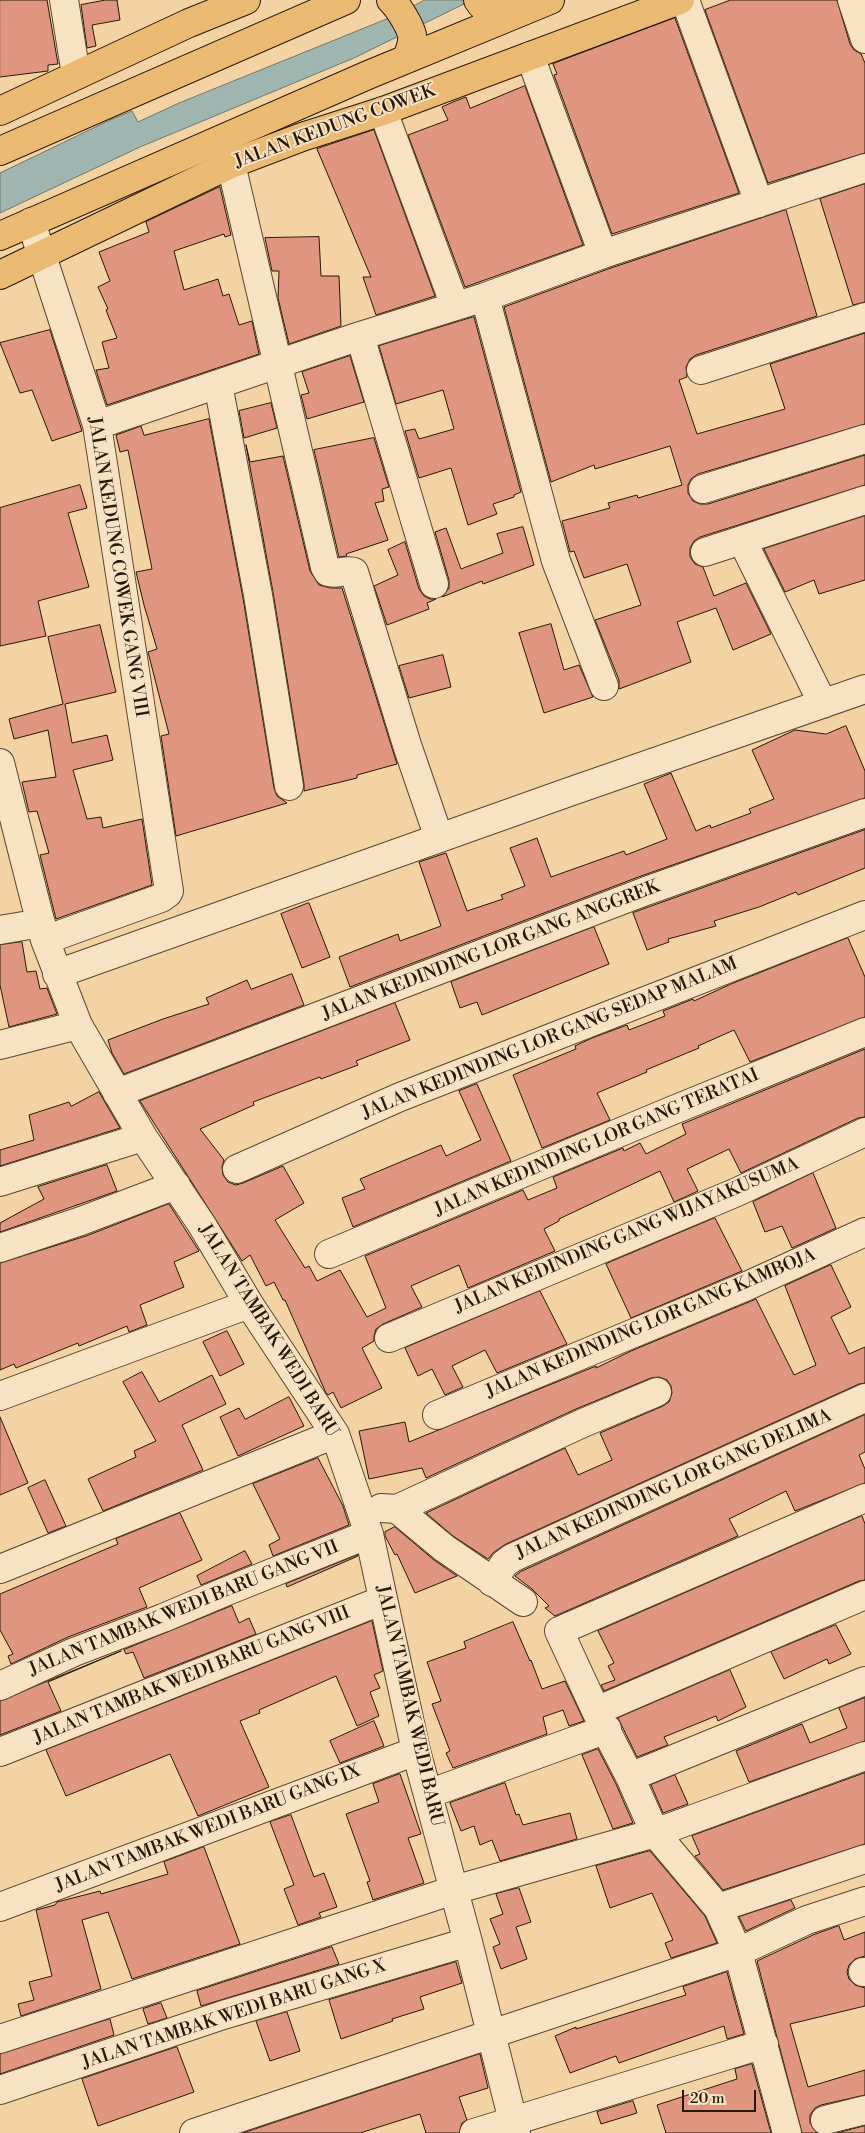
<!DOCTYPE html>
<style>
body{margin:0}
#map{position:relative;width:865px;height:2133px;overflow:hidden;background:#f3d2a4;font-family:"Libre Bodoni",serif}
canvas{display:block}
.scale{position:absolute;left:682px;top:2090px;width:74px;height:22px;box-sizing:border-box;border:2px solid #271809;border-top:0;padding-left:6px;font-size:15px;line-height:18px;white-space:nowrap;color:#271809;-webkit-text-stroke:4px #f7e2c4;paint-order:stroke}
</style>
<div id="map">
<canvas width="865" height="2133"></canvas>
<div class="scale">20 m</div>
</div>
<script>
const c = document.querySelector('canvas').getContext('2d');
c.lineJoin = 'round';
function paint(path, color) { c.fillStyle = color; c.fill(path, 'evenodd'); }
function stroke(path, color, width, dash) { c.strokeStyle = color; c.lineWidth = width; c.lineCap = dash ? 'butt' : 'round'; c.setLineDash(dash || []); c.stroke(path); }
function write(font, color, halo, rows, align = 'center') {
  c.font = font + ' "Libre Bodoni",serif'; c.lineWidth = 4; c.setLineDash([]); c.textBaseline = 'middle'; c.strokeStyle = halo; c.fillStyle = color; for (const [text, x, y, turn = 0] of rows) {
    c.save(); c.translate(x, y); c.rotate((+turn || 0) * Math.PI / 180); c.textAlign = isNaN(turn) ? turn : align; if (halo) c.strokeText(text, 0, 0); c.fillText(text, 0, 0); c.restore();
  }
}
const water = new Path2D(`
 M425,0H472L354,58L140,147L0,213V173L110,120L132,111L138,122L179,103L394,16Z`);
paint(water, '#9eb6af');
stroke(water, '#6e776d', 1);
const building = new Path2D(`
 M0,0H47L58,64L48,65V71L0,77Z
 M106,0H117L120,20L92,25L96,46L87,48L81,5Z
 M731,0H837L850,44L854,50L861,54L865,63V153L768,183L705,10Z
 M675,18L739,193L612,234L554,75L557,74L553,64Z
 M525,86L583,245L465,287L408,135L448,120L442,107L453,102L466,97L470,108Z
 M374,130L435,296L376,315L363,277H371L317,149Z
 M865,184V302L853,305L820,199Z
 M220,187L231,235L225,237L224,234L174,251L184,290L218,279L223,296L229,294L239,325L252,321L259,354L107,405L96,370L109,368L102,342L117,338L106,310L108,309L98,287L110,281L99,252L149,232L146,222Z
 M786,210L817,316L696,355L690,359L686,367L687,377L679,380L697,434L785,409L770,364L865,333V424L698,474L691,479L688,485V493L693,501L700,504H708L865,455V485L700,537L694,541L690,548V557L695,564L703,567L714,596L746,583L771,634L733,650L716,608L677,622L691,662L619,689V680L595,620L641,605L627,564L584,578L574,551L570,552L562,521L610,508L608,503L637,495L638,498L682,485L670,446L595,469L594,465L551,482L504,307L608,269Z
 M319,237L321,276H339L341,326L289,344L278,298L279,271H272L265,238Z
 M474,317L521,492L514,495V497L493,504L497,514L468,525L451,468L419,478L405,431L415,429L419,439L454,429L443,390L396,404L379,346Z
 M50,330L82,431L52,441L32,390L20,393L0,343Z
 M350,356L364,402L307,419L301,395L309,393L302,372Z
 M271,403L277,428L244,438L239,411Z
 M209,419L243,598L274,788L277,796L287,803L176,836L161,736L169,734L148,652L157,649L144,605L136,572L152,569L128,450L120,452L116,435L141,426L144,435Z
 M374,438L389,487L382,489L384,501L375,503L388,540L346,554L347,556L339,557L314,450Z
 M246,445L250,462L283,456L310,571L319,585L331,588H342L397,764L357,775V778L304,791V784L273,592Z
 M80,485L87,508L68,513L89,587L38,601L46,636L0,646V508Z
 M865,516V580L819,594L814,580L785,592L764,549Z
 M523,527L534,565L483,584L482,581L442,597L449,588V580L435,532L446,528L461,569L503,553L497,534Z
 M405,542L419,589L424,596L430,599H436L427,603L429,609L387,625L374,586L398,575L388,550Z
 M551,624L564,670L579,665L593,697L544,713L519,633Z
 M100,625L116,692L65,704L72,743L107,735L113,760L73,770L87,819L101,817L103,828L142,819L152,885L56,919L40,855L49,853L37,811L29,812L22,782L56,777L48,730L14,739L9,719L63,704L48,637Z
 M443,655L451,687L409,698L399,666Z
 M846,726L865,771V798L641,876L350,987L339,957L398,934L400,941L441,926L419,862L446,853L467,911L503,899L501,895L525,886L510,848L537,838L551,877L624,851L626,855L667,839L644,784L671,773L696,831L710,825L711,828L751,813L749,809L774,799L752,750L795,730L826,734Z
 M865,830V868L798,895L796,892L759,907L714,921L716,926L668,939L669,942L647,950L633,913Z
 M309,903L330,957L302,968L281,914Z
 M594,927L609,964L482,1015L477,1002L460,1008L451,982Z
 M848,938L865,977V1017L750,1062L734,1030L698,1046L699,1048L646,1070L647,1072L597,1093L610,1120L542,1148L513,1075L576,1049L575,1046L592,1038L627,1025L629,1030L665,1016L663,1011L693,999L694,1001L731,984Z
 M22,942L27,972L36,971L40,989L47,988L57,1014L9,1027L0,985V945Z
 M292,974L304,1005L124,1074L112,1053L108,1040L163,1019L209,1004L206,998L247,980L251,989Z
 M395,1003L410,1040L356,1061L358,1065L321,1079L320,1077L253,1102L254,1105L200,1129L224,1160L222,1167L223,1175L228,1182L236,1185L243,1183L283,1166L304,1203L275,1220L305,1268L309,1266L317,1281L340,1270L367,1317L386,1308L365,1256L523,1190L528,1200L557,1188L553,1177L623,1148L624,1151L640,1143L646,1154L686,1134L682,1124L865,1049V1117L858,1118L741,1173L729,1149L687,1169L698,1191L674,1202L660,1171L559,1219V1221L544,1229L555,1251L468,1288L459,1265L411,1286L422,1307L383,1324L376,1329L374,1336V1341L362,1348L382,1388L341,1408L333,1392L328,1395L326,1393L285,1300H283L274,1282L266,1286L250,1255L242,1261L140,1101Z
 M477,1084L511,1161L353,1227L342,1198L365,1189L360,1179L441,1145L446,1156L481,1140L459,1091Z
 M99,1092L120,1128L0,1166V1150L34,1140L29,1115L69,1102L71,1106Z
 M107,1165L117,1191L0,1232V1223L44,1199L38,1187Z
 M813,1173L836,1228L792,1248L782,1226L765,1232L753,1202Z
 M169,1204L199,1251L174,1262L184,1287L140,1305L147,1325L129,1332L127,1326L79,1346L78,1343L16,1368L14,1364L0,1370V1263L86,1236Z
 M715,1218L742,1271L631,1318L606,1264Z
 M831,1265L851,1307L831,1317L849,1354L865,1347V1383L859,1384L506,1544L494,1552L488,1559L453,1536L426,1513L565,1448L578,1475L612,1460L600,1433L663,1406L669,1402L672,1393L671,1386L667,1380L659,1377L651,1378L576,1409L426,1478L422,1468L369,1479L359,1431L405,1422L409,1442L596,1366V1368L631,1351L756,1299L794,1375L816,1365L785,1286Z
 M540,1291L567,1344L497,1373L485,1350L452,1366L463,1387L445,1395L432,1369L418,1376L405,1348Z
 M227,1331L244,1364L220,1376L203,1342Z
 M142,1372L159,1402L212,1375L226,1404L182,1425L203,1470L103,1511L88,1479L136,1457L134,1451L156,1441L123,1382Z
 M289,1397L304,1426L238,1456L220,1417L239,1408L245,1419Z
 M865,1415V1452L859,1455L865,1469V1483L795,1511L786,1491L729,1519L738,1536L555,1616L545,1608L549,1606L532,1589L515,1576L520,1572Z
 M0,1417L28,1483L0,1495Z
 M318,1458L343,1506L349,1525L273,1556L269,1545L280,1539L253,1484Z
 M45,1480L66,1526L48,1533L28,1488Z
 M180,1513L202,1560L139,1588L147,1607L68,1637L11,1664L8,1656L13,1654L0,1630V1594L118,1544L116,1539Z
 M862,1516L865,1524V1580L859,1581L604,1691L601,1685L615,1680L608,1666L614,1663L598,1631Z
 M395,1527L434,1560L457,1576L415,1593L397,1554L395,1555L385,1536V1532Z
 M245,1551L252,1564L201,1585L197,1576Z
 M358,1555V1556L287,1587L286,1584Z
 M232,1606L239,1623L249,1618L256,1634L144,1678L133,1652L126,1654L124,1650Z
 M372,1621L383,1671L374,1675L380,1688L370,1692L379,1716L357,1726L336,1676L259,1710L260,1713L240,1721L269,1787L198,1816L170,1754L66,1796L46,1750Z
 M513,1622L530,1661L531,1660L542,1689L565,1681L584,1721L569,1726L563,1710L543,1717L547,1734L453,1768L446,1753L450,1751L432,1704L441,1701L427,1662L466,1648L464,1642Z
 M836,1625L851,1654L829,1664L827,1659L784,1679L771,1652Z
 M121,1651L48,1682L61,1711L0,1735V1701Z
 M730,1670L746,1707L718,1721L716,1716L664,1737L668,1745L637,1757L618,1718Z
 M865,1698V1741L749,1782L736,1751L802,1724L810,1743L847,1728L839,1708Z
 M374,1721L384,1746L340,1763L330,1741Z
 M598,1749L616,1784L633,1823L613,1829L582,1755Z
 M865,1773V1844L723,1890L695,1856L700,1854L692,1836Z
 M400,1774L421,1834L408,1838L424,1883L373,1900L367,1882L370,1881L346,1814L379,1802L373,1784Z
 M675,1775L688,1804L663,1813L651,1785Z
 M505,1783L516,1815L519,1814L523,1825L570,1813L577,1839L500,1861L492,1840L480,1845L474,1826L461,1831L450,1803Z
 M291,1815L314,1877L324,1873L337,1907L319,1913L321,1917L298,1925L284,1889L294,1885L270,1822Z
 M204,1847L240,1944L132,1979L108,1912L82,1920L101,1989L21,2016L18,2004L34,2000L29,1982L52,1976L36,1910L55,1905L57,1902L100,1891L101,1894L168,1874L164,1862Z
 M650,1851L705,1916L717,1943L671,1958L665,1943L673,1940L652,1893L610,1908L596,1866Z
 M519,1888L531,1922L516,1927L527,1959L501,1969L493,1947L500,1944L490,1919L503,1914L496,1894Z
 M791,1900L795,1908L746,1931L739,1917Z
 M839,1926L844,1940L865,1932V1956L855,1959L849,1965L847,1972L849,1979L855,1985L865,1988V2006L790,2024L808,2087L865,2070V2095L821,2105L815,2108L810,2115V2123L817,2133H802L757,1961L813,1935Z
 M332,1947L339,1964L201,2006L197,1991Z
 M456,1962L462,1983L420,1997L424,2009L392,2019L393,2021L341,2039L329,2000Z
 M727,1972L744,2034L727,2039L724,2026L619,2063L616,2056L570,2073L555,2036L576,2027V2029L686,1995L683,1987Z
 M161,2003L167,2018L148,2024L143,2009Z
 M287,2012L300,2051L270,2061L256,2021Z
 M110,2019L114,2035L0,2074V2054Z
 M177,2047L194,2092L98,2126L82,2079Z
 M480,2054L488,2088L459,2097L467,2120L462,2123L459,2133H426L420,2114L360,2133H243Z
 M752,2064L771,2133H666L657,2105L737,2079L735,2069Z
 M633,2101L637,2113L601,2124L597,2112Z
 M865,2126V2133H837Z`);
paint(building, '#e09581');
stroke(building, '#271809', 1);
const minor = new Path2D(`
 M64,0L76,75
 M685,0L759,203
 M852,0L865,39
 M530,56L603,254
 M383,111L455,306
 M231,164L325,567L328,572C337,575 345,569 354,572L407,745L439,838
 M31,222L97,425L169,891L168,893L161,898L45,940
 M485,297L556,561L604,686
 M360,336L434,584
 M701,370L865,317
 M218,384L258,595L289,786
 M97,425L360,336L485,297L603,254L865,168
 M703,489L865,439
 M742,540L823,704
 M705,552L865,500
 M0,763L45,940L78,1025L143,1137L202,1225L249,1304L335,1434L369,1534L416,1751L468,1942L516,2133
 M0,930L41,923
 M57,974L569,792L865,689
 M0,1045L78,1025
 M117,1093L646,891L865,813
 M237,1169L400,1097L865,915
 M0,1182L143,1137
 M0,1248L81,1221L176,1185
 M329,1254L671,1111L865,1032
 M389,1338L737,1192L865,1132
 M0,1396L249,1304
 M437,1415L747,1286L865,1232
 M381,1508L397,1509L444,1548L523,1602
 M397,1509L583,1423L657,1392
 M0,1569L335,1434
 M492,1582L504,1564L512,1558L865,1398
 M0,1686L74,1652L163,1618L222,1593L369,1534
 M596,1711L865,1595
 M0,1752L383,1600
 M630,1777L865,1681
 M428,1794L607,1729
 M0,1907L416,1751
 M718,1908L865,1859
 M863,1972H865
 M0,2039L454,1890L655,1833L865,1756
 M0,2090L223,2015L468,1942
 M825,2120L865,2110
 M194,2133L738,1952L807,1920L865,1901
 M474,2133L764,2044
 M787,2133L738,1952L718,1908L655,1833L630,1777L596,1711L559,1631L865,1498`);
const major = new Path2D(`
 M0,111L189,23L246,0
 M0,275L231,164L302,137L383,111L680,0`);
const highway = new Path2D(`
 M391,0C398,6 410,26 412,35C413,43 409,53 406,59
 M478,0C485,13 500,13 512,14
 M0,151L346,0
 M0,236L368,75L550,0`);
stroke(minor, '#5a4630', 30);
stroke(major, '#271809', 30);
stroke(highway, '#271809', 30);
stroke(minor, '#f7e2c4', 28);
stroke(major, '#eab972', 28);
stroke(highway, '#eab972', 28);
write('18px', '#271809', '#f7e2c4', [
 ["JALAN KEDUNG COWEK",335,127,-20],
 ["JALAN KEDUNG COWEK GANG VIII",117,567,81],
 ["JALAN KEDINDING LOR GANG ANGGREK",491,951,-21],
 ["JALAN KEDINDING LOR GANG SEDAP MALAM",550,1039,-22],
 ["JALAN KEDINDING LOR GANG TERATAI",597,1143,-23],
 ["JALAN KEDINDING GANG WIJAYAKUSUMA",627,1236,-23],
 ["JALAN KEDINDING LOR GANG KAMBOJA",651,1324,-23],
 ["JALAN TAMBAK WEDI BARU",268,1331,58],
 ["JALAN KEDINDING LOR GANG DELIMA",674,1485,-24],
 ["JALAN TAMBAK WEDI BARU GANG VII",184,1609,-22],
 ["JALAN TAMBAK WEDI BARU GANG VIII",192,1676,-22],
 ["JALAN TAMBAK WEDI BARU",409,1706,77],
 ["JALAN TAMBAK WEDI BARU GANG IX",208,1829,-21],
 ["JALAN TAMBAK WEDI BARU GANG X",234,2015,-18]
]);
</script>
